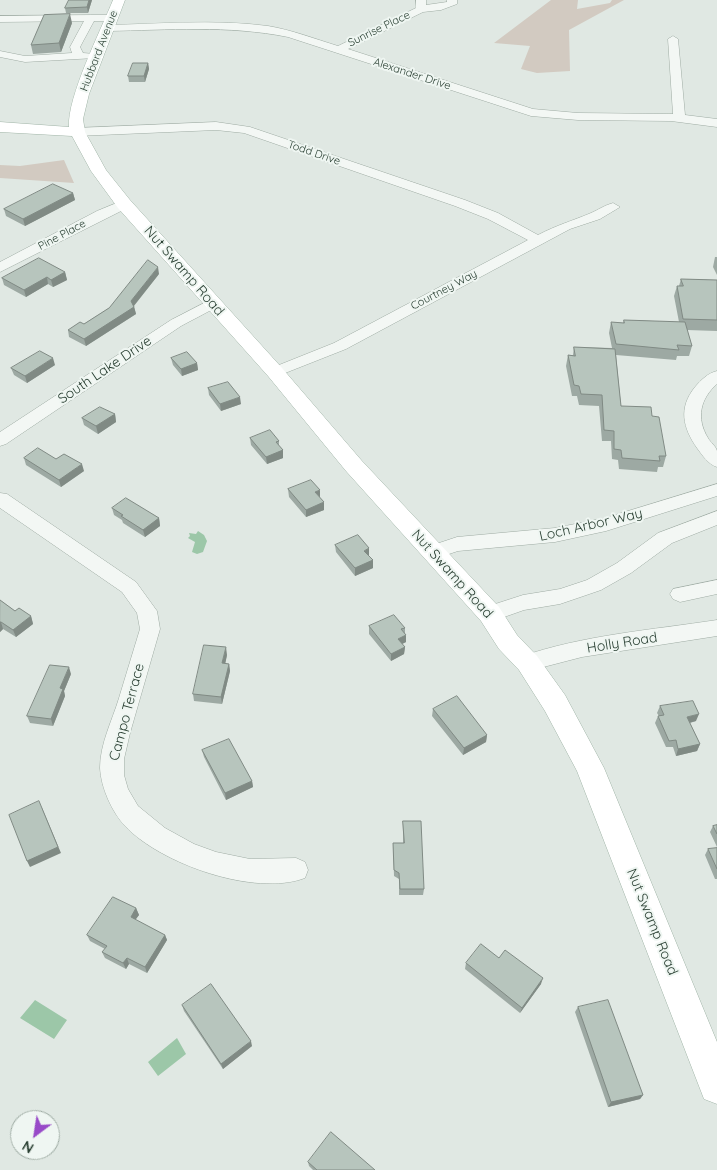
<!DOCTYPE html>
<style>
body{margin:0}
#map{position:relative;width:717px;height:1170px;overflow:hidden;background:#e0e8e3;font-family:Quicksand,sans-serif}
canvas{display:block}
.north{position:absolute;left:10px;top:1110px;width:50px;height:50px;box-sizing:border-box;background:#eff6f2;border:1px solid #a0ada5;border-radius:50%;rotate:211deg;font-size:14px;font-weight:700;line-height:20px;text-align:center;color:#293f32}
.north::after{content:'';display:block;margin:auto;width:18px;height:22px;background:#984ac8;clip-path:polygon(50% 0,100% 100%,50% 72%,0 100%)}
</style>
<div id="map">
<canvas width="717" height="1170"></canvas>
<div class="north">N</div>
</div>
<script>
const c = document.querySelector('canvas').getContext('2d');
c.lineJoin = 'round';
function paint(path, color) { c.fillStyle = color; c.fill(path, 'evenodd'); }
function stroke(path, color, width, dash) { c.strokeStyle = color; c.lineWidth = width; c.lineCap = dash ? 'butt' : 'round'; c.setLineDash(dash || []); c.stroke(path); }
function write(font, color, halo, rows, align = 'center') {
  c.font = font + ' Quicksand,sans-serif'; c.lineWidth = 4; c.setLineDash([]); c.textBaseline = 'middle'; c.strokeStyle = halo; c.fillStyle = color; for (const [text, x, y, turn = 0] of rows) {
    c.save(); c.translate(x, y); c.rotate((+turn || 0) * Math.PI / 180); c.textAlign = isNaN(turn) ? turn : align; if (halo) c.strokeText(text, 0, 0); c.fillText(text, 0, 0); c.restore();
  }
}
paint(new Path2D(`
 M551,0H578L577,9L610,3L612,0H624L569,30L570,71L537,73L521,69L530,46L494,43Z
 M64,160L74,183L0,178V165L20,166Z`), '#d2cac1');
paint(new Path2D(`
 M198,531L204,535L207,541L203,552L197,554L192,552L195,542L188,538L190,536L189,533L196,534Z
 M35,1000L67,1020L54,1039L20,1018Z
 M177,1038L186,1054L158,1076L148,1062Z`), '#9cc7a8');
const minor = new Path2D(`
 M416,0H426V5L447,2V0H457V4L441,10L423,12L348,49L533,109L578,113L673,114L668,39L673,36L678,39L685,115L717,119V127L671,121L578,120L531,116L288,37C228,25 168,30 108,31L103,28L108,25C161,24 215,19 268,26C292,30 315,39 338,46L416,8Z
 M91,15H112L117,18L112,21H94L80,47L83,53L95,54L96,56L95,58L25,62L0,57V51L25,56L72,53L70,47L84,21L0,22V16Z
 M216,122L250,127L465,200L498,213L538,235C557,225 572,221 591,213C598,210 605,205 613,203L620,207L600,219L570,229L346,349L275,377L269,375L267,372L269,369L334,343L528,240L488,219L455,206L244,133L216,130L77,136L71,132L77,128Z
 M124,200L129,201L131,204L129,207L0,272V262L97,211Z
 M212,299L217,301L220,304L217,307L181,326L6,444L0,446V432L171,320Z
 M717,371V384C700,399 696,418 708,438C710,442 716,446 717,451C717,455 717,462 717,467C708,464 703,456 697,448C683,428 678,408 695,387C701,380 708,373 717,371Z
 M717,484V496L606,531L555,542L458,551L434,559L427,557L424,552L427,547L457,537L555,528L605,518Z
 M0,493L7,494L136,582L157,611L160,629L130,733L124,759V775L128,789L138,806L165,828L194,844L216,852L250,859L296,858L305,862L308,870L305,878C255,897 161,864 125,826C112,812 101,788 100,768C100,744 112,721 119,698C126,675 133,652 140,629L137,613L122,592L0,508Z
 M717,511V525L672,543L631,573L601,590L560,604L524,610L490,622L483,620L480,614L483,608L523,595L560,589L587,580L617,563L658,533Z
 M717,580V594L680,602L673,599L670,594L673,589Z
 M717,620V636L582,657L528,671L520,669L517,663L520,657C583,635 652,630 717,620Z`);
const major = new Path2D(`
 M113,0H125L89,94L83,119L85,132L106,170L130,200L282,368L362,461L499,607L517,635L537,656L565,695L604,768L717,1042V1104L704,1099L577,771L545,711L519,670L499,649L481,621L346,471L268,376L118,208L91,171L72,136L0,132V122L69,127C67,97 101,30 113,0Z`);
stroke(minor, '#9eaba3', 1);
stroke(major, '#a0b4a7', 1);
paint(minor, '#f3f7f4');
paint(major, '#fff');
paint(new Path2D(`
 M92,0L88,13H66L65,8Z
 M72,23L61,52L33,54L31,45Z
 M148,63L149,69L145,82H129L128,76Z
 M73,193L75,200L25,226L6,216L4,209Z
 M715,257H717V275L713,267Z
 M65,272L67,280L53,287L48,284L26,297L4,285L2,278Z
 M159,274L134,306L136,314L86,346L69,337L68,330L84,324L109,308Z
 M681,279L717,280V331L687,330L692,346L689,356H677L676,360L616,355L621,406L652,416L666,456L663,467H658L657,472L619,469L618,460L612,459L611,441H602L599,406L579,405L577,396H572L566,366L568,355H573L574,347L612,348L609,333L611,322L623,323L624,320L679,322L674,296L677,286H679Z
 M171,358L197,363L198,370L182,376L173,365Z
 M55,365L27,383L14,375L11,368Z
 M208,388L241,404L221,411L209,395Z
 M115,414L116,422L98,434L84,425L82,418Z
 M250,438L279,441V446L283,450V458L267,464L251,445Z
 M24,458L56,459L84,471L61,487L26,465Z
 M288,489L320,498L324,510L306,517L289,497Z
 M112,508L159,518L160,526L145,537L123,523L122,520L114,515Z
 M335,545L369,555V556L373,560V568L355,576L336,552Z
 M0,600L15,611L31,616L33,624L16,637L3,629L0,632Z
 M369,626L405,628V633L406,642L402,644L405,647L404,654L391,661L369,634Z
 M227,655L225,663L229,664L230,671L222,704L194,701L193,694Z
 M71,674L64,691L65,696L53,726L30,723L27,716Z
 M660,706L696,721L690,723L700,744L697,751L676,756L673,747H666L655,723L658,716H659L657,713Z
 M433,709L487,735L486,742L463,755L432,716Z
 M202,750L252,781L253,787L226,800L204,757Z
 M403,821L424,889L423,895H399V879L394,876L393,843H403Z
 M717,825V847L710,832L713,826Z
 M717,848V879H715L705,855L708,849Z
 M136,908L139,915L135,920L165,935L167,940L147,973L129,964L126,969L105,958L102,952L105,949L90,941L87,935Z
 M499,958L541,984L520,1013L465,969L466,963Z
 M182,1005L252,1046L223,1069L184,1011Z
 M578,1007L643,1095L640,1099L608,1107L575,1012Z
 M308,1162L375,1170H313L309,1166Z`), '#9da9a3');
paint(new Path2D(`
 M89,0H92L88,13L87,7Z
 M70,14L72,23L61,52L59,43Z
 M148,63L149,69L145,82L144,76Z
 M73,193L75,200L25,226L23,219Z
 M158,267L159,274L132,308L134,307L136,314L86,346L84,339L131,301Z
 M65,272L67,280L53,287L51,280Z
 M47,277L48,284L26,297L24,290Z
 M53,358L55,365L27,383L25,376Z
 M197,363L198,370L182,376L181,369Z
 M240,397L241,404L221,411L220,404Z
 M115,414L116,422L98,434L96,426Z
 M283,450V458L267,464L266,457Z
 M82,464L84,471L61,487L59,480Z
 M320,490V498L315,492Z
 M324,502V510L306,517V510Z
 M159,518L160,526L145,537L143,530Z
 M369,548V555L364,558V551Z
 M373,560V568L355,576V568Z
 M31,616L33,624L16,637L13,630Z
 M0,622H1L3,629L0,632Z
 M406,635V642L398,646V639Z
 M226,647L227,655L224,670L222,663Z
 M405,647L404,654L391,661V654Z
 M229,664L230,671L222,704L221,697Z
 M69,667L71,674L64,691L65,696L53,726L51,719L60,688Z
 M699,714L696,721L684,724L687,717Z
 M487,735L486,742L463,755L464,748Z
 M700,744L697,751L676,756L678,749Z
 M252,781L253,787L226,800L225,793Z
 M42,808L61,853L30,867L27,861Z
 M136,908L139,915L133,923L131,917Z
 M165,935L167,940L147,973L145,967Z
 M127,958L129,964L126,969L123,963Z
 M543,978L541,984L520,1013L522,1008Z
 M251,1041L252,1046L223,1069L221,1064Z
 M643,1095L640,1099L608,1107L611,1102Z`), '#808a84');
const building = new Path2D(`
 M69,0H89L87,7L65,8Z
 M70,14L59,43L31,45L44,15Z
 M133,63H148L144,76H128Z
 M53,184L73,193L23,219L4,209Z
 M39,258L65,272L51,280L47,277L24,290L2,278Z
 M148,260L158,267L131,301L134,307L84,339L68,330L80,322L84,324L109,308Z
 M681,279L717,280V320L683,319L677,286H683Z
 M624,320L685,322L692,346L677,345L679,350L616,344L611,322L624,323Z
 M574,347L615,349L621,406L651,407L652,416L659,417L666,456H659L660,461L622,458L621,450L614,449V431L604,430L602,395L581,394L579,386L574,385L568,355L575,356Z
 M40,351L53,358L25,376L11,368Z
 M187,352L197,363L181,369L171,358Z
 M228,382L240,397L220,404L208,388Z
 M100,407L115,414L96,426L82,418Z
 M270,430L279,441L276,442L283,450L266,457L250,438Z
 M38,448L56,459L64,454L82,464L59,480L24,458Z
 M311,480L320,490L315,492L324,502L306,510L288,489Z
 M126,498L159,518L143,530L121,516L123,515L112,508Z
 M358,535L369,548L364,551L373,560L355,568L335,545Z
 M0,600L15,611L19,608L31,616L13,630L1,622H0Z
 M394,615L405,628L401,629L406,635L398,639L405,647L391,654L369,626Z
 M204,645L226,647L222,663L229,664L221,697L193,694Z
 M50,665L69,667L60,688L63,689L51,719L27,716Z
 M457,696L487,735L464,748L433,709Z
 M693,701L699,714L687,717L700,744L678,749L676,740L669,741L658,716L664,715L660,706Z
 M229,739L252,781L225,793L202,750Z
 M39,801L58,847L27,861L9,815Z
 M403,821H421L424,889H400L399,873L394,870L393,843H404Z
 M717,825V834L713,826Z
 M717,848V869L708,849Z
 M113,897L136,908L131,917L165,935L145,967L127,958L123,963L102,952L107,946L87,935Z
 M481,944L499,958L505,950L543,978L522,1008L466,963Z
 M211,984L251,1041L221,1064L182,1005Z
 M608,1000L643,1095L611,1102L578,1007Z
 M331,1132L375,1170H317L308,1162Z`);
paint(building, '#b7c5bd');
stroke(building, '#808a84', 1);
write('11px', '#293f32', '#eff6f2', [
 ["Sunrise Place",379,29,-26],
 ["Hubbard Avenue",99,51,-69],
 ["Alexander Drive",412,74,18],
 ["Todd Drive",314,153,19],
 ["Pine Place",62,235,-28],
 ["Courtney Way",444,290,-28]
]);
write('14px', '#293f32', '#eff6f2', [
 ["Nut Swamp Road",184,271,49],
 ["South Lake Drive",105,370,-34],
 ["Loch Arbor Way",591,525,-13],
 ["Nut Swamp Road",452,574,48],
 ["Holly Road",622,643,-9],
 ["Campo Terrace",127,712,-75],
 ["Nut Swamp Road",652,922,68]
]);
</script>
